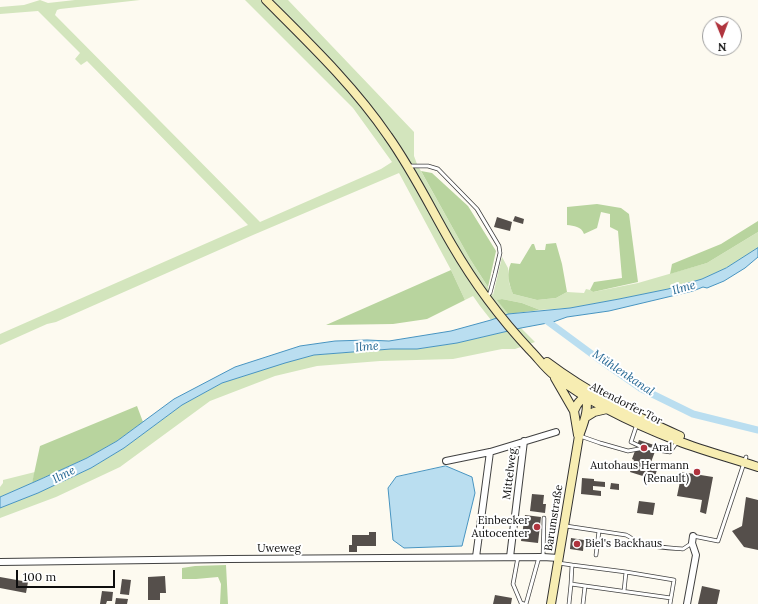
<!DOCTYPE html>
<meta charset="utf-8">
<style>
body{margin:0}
#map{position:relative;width:758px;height:604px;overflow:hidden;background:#fdfaf0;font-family:Lora,serif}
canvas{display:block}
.north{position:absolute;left:702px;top:16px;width:40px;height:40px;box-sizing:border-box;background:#fff;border:1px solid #9f9f9f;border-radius:50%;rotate:179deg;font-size:11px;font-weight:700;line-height:16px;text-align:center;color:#0e0e0e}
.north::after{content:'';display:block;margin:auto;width:14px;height:18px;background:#b0343e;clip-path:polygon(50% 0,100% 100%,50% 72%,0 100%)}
.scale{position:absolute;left:16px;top:570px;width:99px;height:18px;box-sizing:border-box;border:2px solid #0e0e0e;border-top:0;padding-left:5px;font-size:12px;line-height:14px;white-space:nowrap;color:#0e0e0e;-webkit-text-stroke:3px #fff;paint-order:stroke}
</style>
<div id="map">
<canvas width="758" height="604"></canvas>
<div class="north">N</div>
<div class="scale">100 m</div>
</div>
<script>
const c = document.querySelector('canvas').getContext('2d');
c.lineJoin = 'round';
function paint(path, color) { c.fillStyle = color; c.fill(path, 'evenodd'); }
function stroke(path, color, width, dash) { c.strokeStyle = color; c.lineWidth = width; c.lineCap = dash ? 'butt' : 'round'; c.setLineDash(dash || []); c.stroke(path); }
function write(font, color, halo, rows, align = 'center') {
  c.font = font + ' Lora,serif'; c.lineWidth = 4; c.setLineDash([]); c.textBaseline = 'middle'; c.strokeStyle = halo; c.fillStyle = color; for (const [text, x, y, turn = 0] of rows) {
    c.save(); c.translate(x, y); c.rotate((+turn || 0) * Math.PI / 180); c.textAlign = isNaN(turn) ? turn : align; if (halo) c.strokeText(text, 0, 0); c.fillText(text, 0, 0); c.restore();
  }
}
paint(new Path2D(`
 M40,0L48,3L75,0H140L60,9L57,10L55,15L260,222L381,169L392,162L353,108L245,0H288L414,132V156L417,164L470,259L493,295L502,257L508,268L509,283L513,294L537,300L556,298L567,292L584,293L586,289L590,290L593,292L638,283L707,263L758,232V248L726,268L702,279L668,289L619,299L570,308L540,310L522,303L502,299L498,300L508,314L491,320L480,306L473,296L465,300L451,270L399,173L253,235L56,322L47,324L0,345V334L248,225L87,61L81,65L75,59L80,53L38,11L0,14V7L24,5Z
 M521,328L535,342L515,349H502L453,359L380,361L317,366L275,376L210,401L120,467L56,497L0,518V508L38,493L91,468L124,448L182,405L222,383L284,363L314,355L391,349H417L457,343Z
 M35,472L32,483L0,497V487L3,483V480Z`), '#d3e5bd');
paint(new Path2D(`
 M421,171L432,173L468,206L496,251L488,287L470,259Z
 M597,204L621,208L629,214L638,282L593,292L590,290L594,282L622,278L618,231L610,227V214L601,212L597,228L584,234C581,226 574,226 567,225V207Z
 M758,221V232L707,263L670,274L672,264L721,244Z
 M556,243L562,264L567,292L556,298L537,300L513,294C509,284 506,273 511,263L520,264L532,244H534L536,250H545L546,244Z
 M451,270L465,300L427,319L393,324L326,325Z
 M502,299L522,303L540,310L508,314L497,300Z
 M137,406L143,422L117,441L87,458L32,483L40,446Z
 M226,565L228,604H220L221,584L218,577L196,579H182V568L195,566Z`), '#b8d49e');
const water = new Path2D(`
 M758,248V257L745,268L724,281L707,288L703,287L693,291L609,311L567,317L553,322L521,328L457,343L417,349H391L314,355L285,363L222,383L182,405L124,448L91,468L38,493L0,508V497L41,479L87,458L117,441L174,399L235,367L300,346L335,341L367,340L389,341L451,331L491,320L508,314L570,308L619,299L668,289L702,279L726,268Z
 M446,466L472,477L475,493L462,546L404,548L393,540L388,488L396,477Z`);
paint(water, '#badef0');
stroke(water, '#4894c0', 1);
stroke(new Path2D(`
 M543,318L604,363L640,388L693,414L758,430`), '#badef0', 7);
paint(new Path2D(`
 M515,216L524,219L523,224L513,221Z
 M497,217L512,222L510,231L494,227Z
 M639,440L657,446L650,465L653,467L654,463L659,464L655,476L650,474L649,478L630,472L634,460L632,459Z
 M682,472L713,477L706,514L700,512L702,500L677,496Z
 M582,478L594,479V481L605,482V487L593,486V490L601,491V496L581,494Z
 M611,483L619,484V490L610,489Z
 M532,494L544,495L543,504H546L545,513L530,511Z
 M746,497L758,500V550L744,547L732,531L742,526Z
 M639,501L655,503L653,515L637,513Z
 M525,515L541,517L538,543L521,541Z
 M369,532H376V546H357V552H349V545H352V535H369Z
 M571,538L584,540L583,551L570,549Z
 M165,576L166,593H160V600H148V577Z
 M0,577L28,582L26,593L0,588Z
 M122,579L131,580L129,595L120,594Z
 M702,586L720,590L717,604H698Z
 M102,591L113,592L112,601H107L106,604H100Z
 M495,595L512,598L511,604H493Z
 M116,598L128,599L127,604H115Z`), '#554f4b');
const lane = new Path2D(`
 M410,166H428L438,169L477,209L499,246L500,253L495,274L490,293L487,296
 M637,424L631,442L644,448L670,452L677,442
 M580,436L600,443L628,451L644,448
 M566,526L626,535C631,537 633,540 637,542C645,547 672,548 683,549L692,543
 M693,536L718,541L746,457
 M596,555L599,531
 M518,557L513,584L521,603L524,604
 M543,557L544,518
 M558,563L572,565L571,584L671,598L670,604
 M572,565L626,572L674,580L671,598
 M624,591L626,572
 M526,604L539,557
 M569,604L571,584
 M583,604L585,586`);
const street = new Path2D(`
 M446,461L490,452L556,432
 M476,557L490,452
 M510,557L524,441
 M0,562L230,559L543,557L559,558
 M687,604L696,555L692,543L693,536`);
const secondary = new Path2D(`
 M266,0C309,43 354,86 388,136C413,171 431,209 452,245C474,283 500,318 530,350C538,358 545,368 554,375C591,404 634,424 678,441C704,451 731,458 758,467
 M547,362C588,393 633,415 680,436
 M555,378L574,411L578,435
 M574,411C577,403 582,397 590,396
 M586,417L594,412L607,409
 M551,604L579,436C584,422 590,408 585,394`);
stroke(lane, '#414141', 4.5);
stroke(street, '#414141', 8);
stroke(secondary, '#303030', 10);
stroke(lane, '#fff', 3);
stroke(street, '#fff', 6);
stroke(secondary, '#f7edb2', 8);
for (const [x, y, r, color] of [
 [644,448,4,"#b0343e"],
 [697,472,4,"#b0343e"],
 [537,527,4,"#b0343e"],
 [577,544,4,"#b0343e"]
]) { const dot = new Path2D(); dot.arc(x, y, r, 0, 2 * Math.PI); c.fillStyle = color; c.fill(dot); stroke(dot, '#fff', 1.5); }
write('11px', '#0e0e0e', '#fff', [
 ["Altendorfer Tor",626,404,27],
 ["Mittelweg",510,474,-83],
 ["Barumstraße",554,518,-81],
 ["Uweweg",279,549]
]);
write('11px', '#0e0e0e', '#fff', [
 ["Aral",652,448],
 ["Autohaus Hermann",689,466,"right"],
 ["(Renault)",689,479,"right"],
 ["Einbecker",529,521,"right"],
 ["Autocenter",529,534,"right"],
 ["Biel's Backhaus",585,544]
], 'left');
write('italic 12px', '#246793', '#fff', [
 ["Ilme",684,288,-16],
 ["Ilme",367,347,-5],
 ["Mühlenkanal",623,373,34],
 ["Ilme",64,475,-27]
]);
</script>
